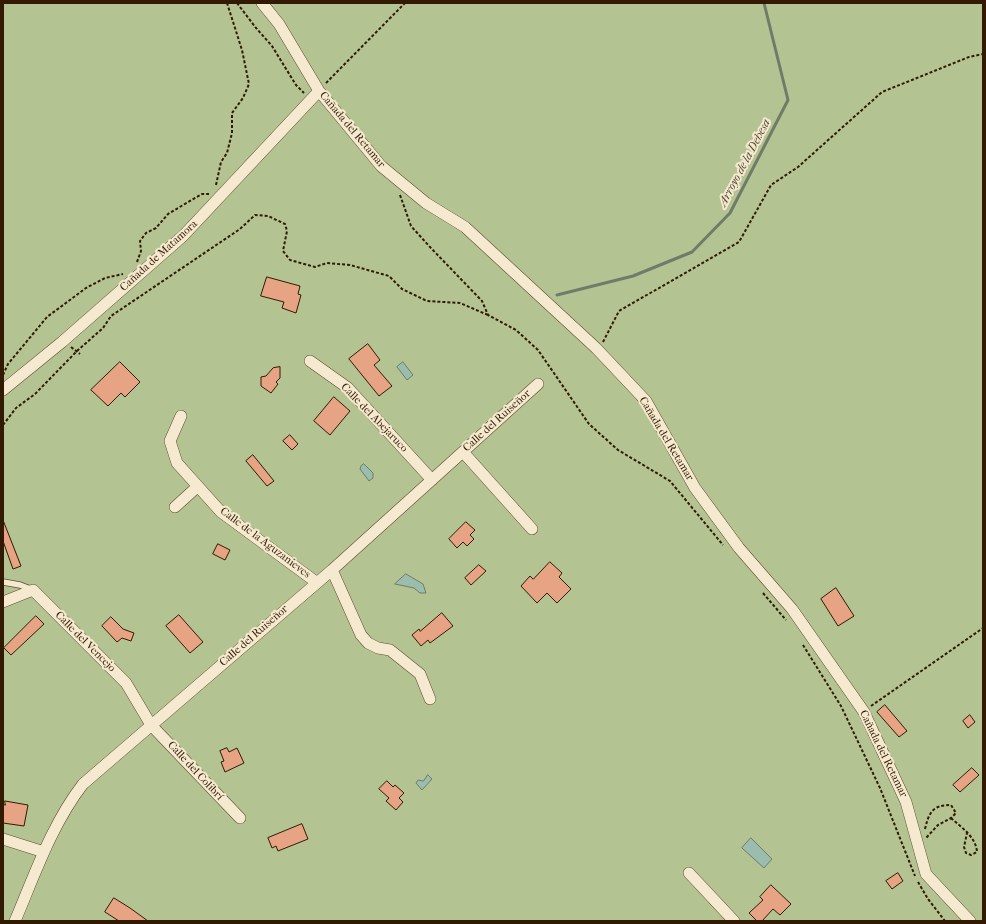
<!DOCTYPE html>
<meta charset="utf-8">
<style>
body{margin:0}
#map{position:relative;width:986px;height:924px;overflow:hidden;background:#efdfb5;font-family:"IM FELL French Canon",serif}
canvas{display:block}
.frame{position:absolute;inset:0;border:4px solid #321a02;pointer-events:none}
</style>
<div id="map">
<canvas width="986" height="924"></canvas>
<div class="frame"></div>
</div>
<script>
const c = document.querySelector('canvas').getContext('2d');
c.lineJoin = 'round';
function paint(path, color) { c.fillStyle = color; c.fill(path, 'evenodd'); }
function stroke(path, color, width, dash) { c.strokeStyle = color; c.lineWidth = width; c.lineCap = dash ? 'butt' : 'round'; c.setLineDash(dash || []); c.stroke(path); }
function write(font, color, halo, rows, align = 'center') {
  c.font = font + ' "IM FELL French Canon",serif'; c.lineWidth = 4; c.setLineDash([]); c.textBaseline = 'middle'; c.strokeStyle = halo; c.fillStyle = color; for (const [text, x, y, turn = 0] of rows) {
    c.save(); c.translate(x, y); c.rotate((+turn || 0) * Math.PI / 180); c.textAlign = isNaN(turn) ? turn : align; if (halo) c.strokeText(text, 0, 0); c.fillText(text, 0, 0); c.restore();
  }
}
paint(new Path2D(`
 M3,3H983V921H3Z`), '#b4c392');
const water = new Path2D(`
 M403,362L413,375L407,380L397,367Z
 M364,464L373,473V478L369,481L360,469L361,466Z
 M406,574L423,584L426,593H420L414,588L395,584Z
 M428,775L432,779L422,790L416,783L418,780L423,781Z
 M751,838L772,859L764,868L742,848Z`);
paint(water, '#9abdae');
stroke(water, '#707c69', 1);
stroke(new Path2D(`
 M557,295L633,276L692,252L730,213L788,100L764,3`), '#707c69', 3);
const building = new Path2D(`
 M267,277L300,286L298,294L301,295L296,313L282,308L284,302L261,296Z
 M368,344L380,360L374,365L392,386L379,396L349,359Z
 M120,362L140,382L125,397L121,393L108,406L91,390Z
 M280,367V378L276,382L278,384L271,393L261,386V377L266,376L273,368Z
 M334,397L350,411L330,435L314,421Z
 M290,435L298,444L292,450L283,441Z
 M253,455L274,481L267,486L246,461Z
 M3,520L21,566L13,569L3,541Z
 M466,522L475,530L470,535L474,539L467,546L463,542L457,548L449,539Z
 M218,544L230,550L225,560L213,554Z
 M550,562L562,573L559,577L571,589L557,603L547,593L537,603L521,586L530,576L533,579Z
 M479,565L486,571L471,585L465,578Z
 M836,588L854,616L838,626L821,599Z
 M442,613L453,626L430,643L428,640L421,646L412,635L419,629L420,631Z
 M179,615L203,642L190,653L166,626Z
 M36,616L44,624L11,655L4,648Z
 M111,617L123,629L134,633L131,641L122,638L117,642L102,626Z
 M885,705L907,731L899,737L877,712Z
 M970,715L975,722L968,728L963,721Z
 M227,748L229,752L237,748L244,763L225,772L221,762L224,761L220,751Z
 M972,768L979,775L960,792L953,785Z
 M387,781L393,787L395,785L404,793L399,798L403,802L396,810L386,801L389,798L379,789Z
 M5,801L28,805L24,826L3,823V804L5,805Z
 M302,824L308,839L278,851L276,846L272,848L268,838Z
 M898,873L903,881L892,889L886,881Z
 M771,885L791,904L780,915L773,909L762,921H757L749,913L763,900L760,897Z
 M114,898L130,908L148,921H119L105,912Z`);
paint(building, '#e6a484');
stroke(building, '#321a02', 1);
const lane = new Path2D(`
 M3,582L20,585L33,590`);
const street = new Path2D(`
 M262,3L279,24L319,91L381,166L426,203L465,227L596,348L646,401L695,488L739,548L792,609L864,712L906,802L926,874L970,921
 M310,361L348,388L432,480
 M3,390L62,342L183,236L319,91
 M181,416L170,441L177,463L221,512L316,582
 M463,452L532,529
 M175,507L197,487
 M332,570L361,635L368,643L378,648L390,650L420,674L430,699
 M3,602L33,590L126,683L151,725L240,818
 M3,839L44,852
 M689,873L734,921
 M15,921C35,874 52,824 83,784L332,570L538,384`);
stroke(lane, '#614b2f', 7);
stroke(street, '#614b2f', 12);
stroke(new Path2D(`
 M237,3L256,28L272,46L296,85L304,93
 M326,83L405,3
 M216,185L221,162L227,153L232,133V113L243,98L249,84L242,50L227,3
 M400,195L411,226L429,246L482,301L488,315L516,330L538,350L589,424L618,450L670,481L723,545
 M137,262L141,251L140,241L146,233L156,228L168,214L178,208L202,194H209
 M603,342L619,311L739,242L771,185L798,167L882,92L969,57L983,54
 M71,347L80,354
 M3,375L8,364L47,317L86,288L105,278L123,274
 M3,425L16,408L35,394L77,351L103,328L111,316L240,229L255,215L268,216L285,224L287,231L283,251L290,260L315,267L327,263L350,265L389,276L402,289L427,301L460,303L488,315
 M763,593L786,620
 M803,645L841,706L880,788L915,876
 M871,706L983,628
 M951,818C962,828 976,837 977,852L971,855L966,853L964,847L967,833
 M925,829C929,812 933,805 951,805L956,813L951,818L938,825L926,838
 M918,882L928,899L945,921`), '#321a02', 2, [3, 2]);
stroke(lane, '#f5eacf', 5.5);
stroke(street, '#f5eacf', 11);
write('11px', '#321a02', '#f5eacf', [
 ["Cañada del Retamar",352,130,50],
 ["Cañada de Matamora",159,256,-42],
 ["Calle del Abejaruco",374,418,46],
 ["Calle del Ruiseñor",497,421,-42],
 ["Cañada del Retamar",666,439,59],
 ["Calle de la Aguzanieves",265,543,37],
 ["Calle del Ruiseñor",254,636,-41],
 ["Calle del Vencejo",85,642,45],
 ["Cañada del Retamar",883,754,64],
 ["Calle del Colibrí",195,771,47]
]);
write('italic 12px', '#514b36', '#f5eacf', [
 ["Arroyo de la Dehesa",745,163,-62]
]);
</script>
